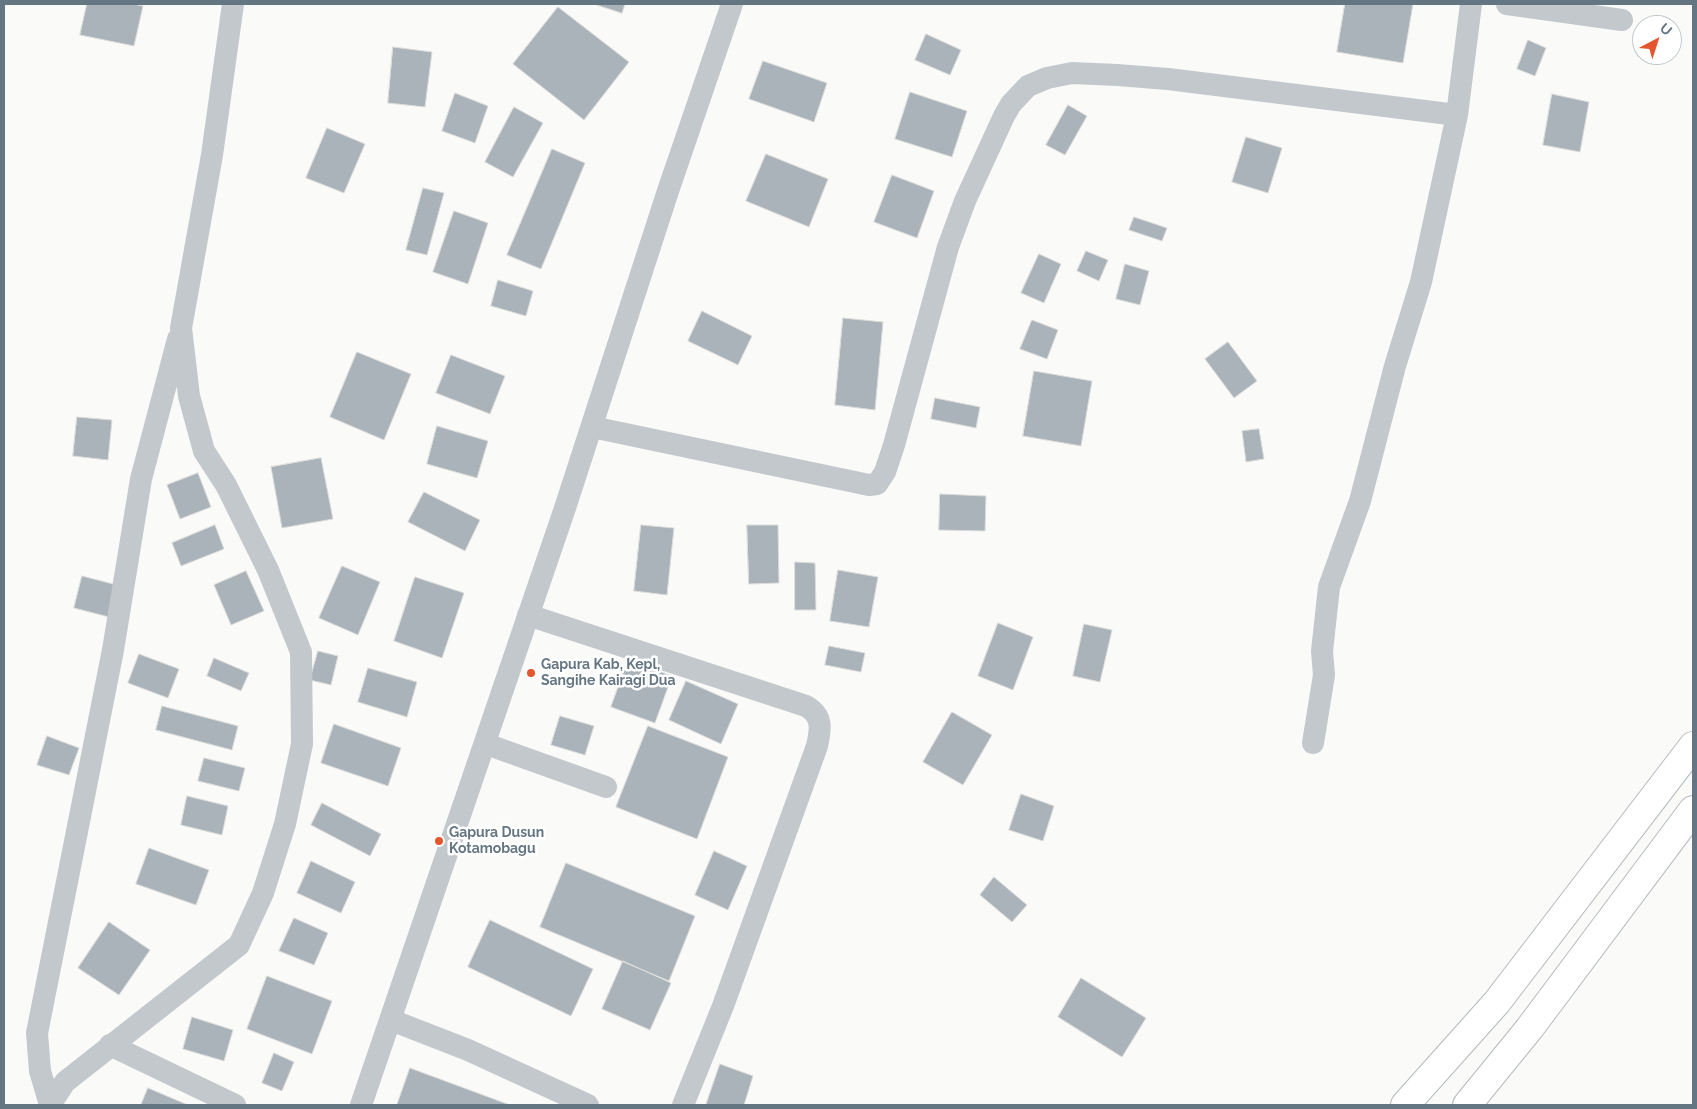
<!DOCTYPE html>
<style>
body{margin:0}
#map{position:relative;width:1697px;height:1109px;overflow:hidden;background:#fafaf8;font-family:Raleway,sans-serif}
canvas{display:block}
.frame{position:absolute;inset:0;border:5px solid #657683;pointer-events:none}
.north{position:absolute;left:1632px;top:15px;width:50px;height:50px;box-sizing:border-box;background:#fff;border:1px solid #c1c8cd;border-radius:50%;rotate:40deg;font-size:14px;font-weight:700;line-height:20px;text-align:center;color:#657683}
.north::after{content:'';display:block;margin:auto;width:18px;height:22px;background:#e4572e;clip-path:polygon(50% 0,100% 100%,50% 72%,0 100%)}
</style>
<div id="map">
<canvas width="1697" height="1109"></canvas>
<div class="frame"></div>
<div class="north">U</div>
</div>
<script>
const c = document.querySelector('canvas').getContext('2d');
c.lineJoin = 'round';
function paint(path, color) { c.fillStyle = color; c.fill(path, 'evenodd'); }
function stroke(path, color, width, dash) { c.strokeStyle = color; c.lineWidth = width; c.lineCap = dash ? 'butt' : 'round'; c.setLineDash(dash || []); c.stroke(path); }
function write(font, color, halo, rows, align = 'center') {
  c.font = font + ' Raleway,sans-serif'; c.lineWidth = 5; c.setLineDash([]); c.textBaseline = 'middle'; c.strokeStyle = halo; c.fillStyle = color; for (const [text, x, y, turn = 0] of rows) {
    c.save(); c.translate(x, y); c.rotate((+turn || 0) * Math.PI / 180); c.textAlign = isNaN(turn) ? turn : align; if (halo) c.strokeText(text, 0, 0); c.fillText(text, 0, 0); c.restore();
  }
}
const building = new Path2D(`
 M87,4H133L143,6L134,46L80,35Z
 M594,4H625L622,13Z
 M1345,4H1413L1403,63L1337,52Z
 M558,7L629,62L584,120L513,64Z
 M926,34L961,50L950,75L915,60Z
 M1528,40L1546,48L1535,76L1517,69Z
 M393,47L432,52L425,107L388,103Z
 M763,61L827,83L814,122L749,99Z
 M910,92L967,111L952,157L895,139Z
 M455,93L488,106L475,143L442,131Z
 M1552,94L1589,102L1580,152L1543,145Z
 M1068,105L1087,116L1065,155L1046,145Z
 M514,107L543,123L513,177L485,162Z
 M327,128L365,144L344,193L306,178Z
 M1246,137L1282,148L1268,193L1232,182Z
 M552,149L585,163L541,269L507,255Z
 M766,154L828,179L809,227L746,201Z
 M892,175L934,191L917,238L874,222Z
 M423,188L444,193L427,255L406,250Z
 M454,211L488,223L468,284L433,272Z
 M1134,217L1167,228L1162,241L1129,230Z
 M1086,251L1108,260L1099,281L1077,271Z
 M1039,254L1061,264L1044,303L1021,293Z
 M1125,264L1149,271L1140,305L1116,299Z
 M498,280L533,291L526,316L491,306Z
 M702,311L752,336L738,365L688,341Z
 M843,318L883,322L875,410L835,405Z
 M1032,320L1058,330L1047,359L1020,349Z
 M1228,342L1257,381L1234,398L1205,359Z
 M357,352L411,374L384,440L330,417Z
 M451,355L505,376L490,414L436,393Z
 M1034,371L1092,381L1081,446L1023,436Z
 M935,398L980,407L976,428L931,419Z
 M77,417L112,420L108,460L73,456Z
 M437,426L488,441L477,478L427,464Z
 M1259,429L1264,459L1246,462L1242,431Z
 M321,458L333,519L282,528L271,467Z
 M198,473L211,507L180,519L167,485Z
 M424,492L480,520L465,551L408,522Z
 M940,494L986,496L985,531L939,530Z
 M215,525L224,549L181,566L172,543Z
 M641,525L674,528L667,595L634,591Z
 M747,525H778L779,583L749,584Z
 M795,562L815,563L816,610H795Z
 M342,566L380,582L358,635L319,618Z
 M838,570L878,577L869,627L830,621Z
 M246,571L264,611L231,625L214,585Z
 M82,576L117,585L109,617L74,608Z
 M415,577L464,593L442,658L394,641Z
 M998,623L1033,637L1013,690L978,676Z
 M1084,624L1112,630L1100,682L1073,676Z
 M829,646L865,653L861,672L825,665Z
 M318,651L338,656L331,685L310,680Z
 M139,654L179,669L168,698L128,683Z
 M214,658L249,673L241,691L207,676Z
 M628,660L672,676L655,723L611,707Z
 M368,668L417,682L407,717L358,702Z
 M686,681L738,704L721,744L669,720Z
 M162,706L238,726L232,750L156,730Z
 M952,712L992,735L963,785L923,762Z
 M560,716L594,726L585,755L551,745Z
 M334,724L401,748L388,786L321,763Z
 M648,726L728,757L697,839L616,807Z
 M47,736L79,748L69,775L37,765Z
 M204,758L245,768L239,791L198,781Z
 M1021,794L1054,806L1043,841L1009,830Z
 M187,796L228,806L222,835L181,825Z
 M322,803L381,834L370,856L311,825Z
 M149,848L209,870L196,905L136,884Z
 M714,851L747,866L728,910L695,895Z
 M311,861L355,882L341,913L297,893Z
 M566,863L695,916L669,981L540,927Z
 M994,877L1027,905L1012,922L980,895Z
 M294,918L328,933L314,965L279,951Z
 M490,920L593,969L571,1016L468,967Z
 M109,922L150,950L119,995L78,968Z
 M623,961L671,983L650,1030L602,1009Z
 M267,976L332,1001L312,1054L247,1029Z
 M1081,978L1146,1018L1122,1057L1058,1017Z
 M192,1017L233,1030L224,1061L183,1049Z
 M274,1053L294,1062L282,1091L262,1083Z
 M720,1064L753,1076L744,1105H706Z
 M410,1068L510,1105H397Z
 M148,1088L188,1105H141Z`);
paint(building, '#aab3b9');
stroke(building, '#dcdcda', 1);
const trunk = new Path2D(`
 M1405,1105L1497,1002L1693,746
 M1467,1105L1529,1029L1693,810`);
stroke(trunk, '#b4b9bd', 30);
stroke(new Path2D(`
 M1507,4L1622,20
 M592,427L869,485L877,484L885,472L894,445L948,247L965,201L1004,116L1011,104L1028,86L1047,78L1072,73L1117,75L1168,79L1457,115
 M528,615L806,706C823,716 821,728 817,746L723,1006L683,1105
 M1313,743L1324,675L1322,651L1329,587L1360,501L1395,366L1421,282L1457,115L1471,4
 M486,744L606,787
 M391,1020L468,1050L588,1105
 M110,1045L235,1105
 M50,1105L65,1082L239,945L263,893L285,824L302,744L301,652L268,570L226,485L204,451L189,396L181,328L212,155L233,4
 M50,1105L40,1071L37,1033L113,650L141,479L178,339
 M361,1105L565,508L668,191L732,4`), '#c3c8cc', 22);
stroke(trunk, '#fff', 28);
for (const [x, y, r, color] of [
 [531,673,5,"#e4572e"],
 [439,841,5,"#e4572e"]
]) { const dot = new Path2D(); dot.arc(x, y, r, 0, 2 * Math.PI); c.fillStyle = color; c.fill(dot); stroke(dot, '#fff', 2); }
write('bold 14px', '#657683', '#fff', [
 ["Gapura Kab, Kepl,",541,665],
 ["Sangihe Kairagi Dua",541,681],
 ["Gapura Dusun",449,833],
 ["Kotamobagu",449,849]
], 'left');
</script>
